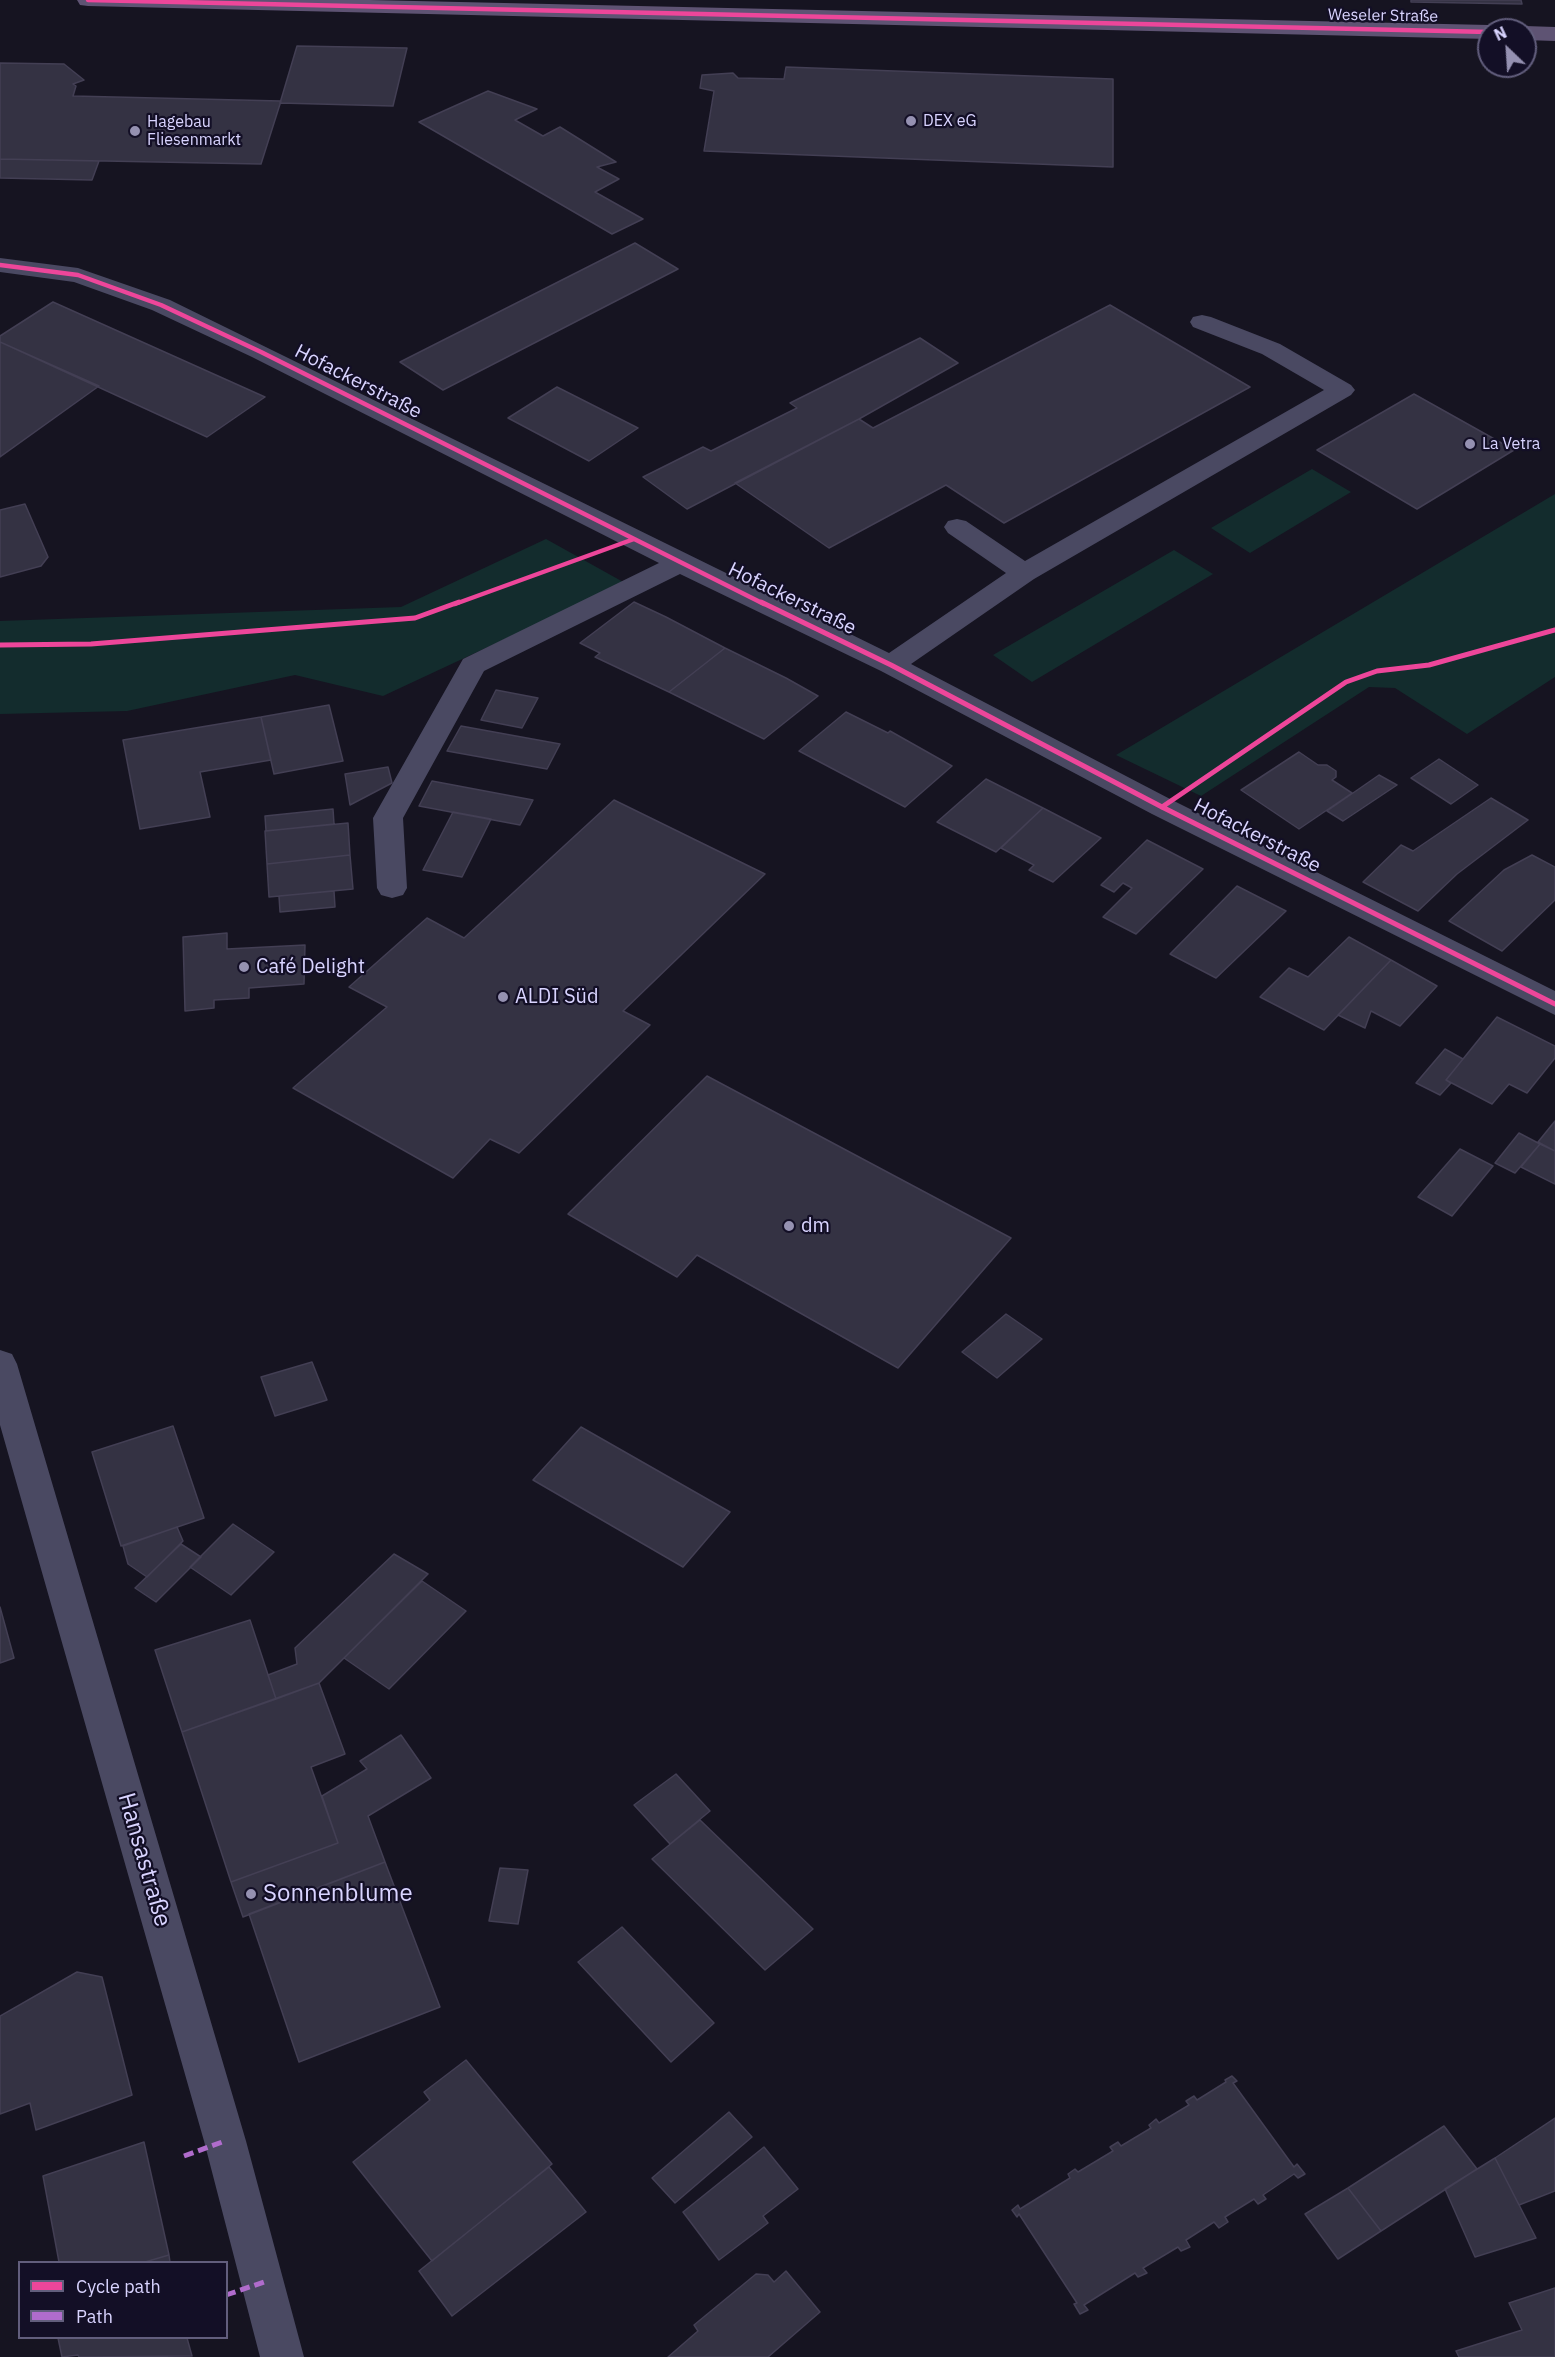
<!DOCTYPE html>
<meta charset="utf-8">
<style>
body{margin:0}
#map{position:relative;width:1555px;height:2357px;overflow:hidden;background:#161421;font-family:"IBM Plex Sans",sans-serif}
canvas{display:block}
.legend{position:absolute;left:18px;top:2261px;width:210px;height:78px;box-sizing:border-box;background:#130f26;border:2px solid #625e7d;margin:0;padding:8px 10px;list-style:none;font-size:18px;color:#d9d4ff}
.legend li{display:flex;align-items:center;gap:12px;height:30px}
.legend b{width:30px;border:2px solid #625e7d}
.north{position:absolute;left:1477px;top:18px;width:60px;height:60px;box-sizing:border-box;background:#130f26;border:2px solid #625e7d;border-radius:50%;rotate:335deg;font-size:16px;font-weight:700;line-height:24px;text-align:center;color:#d9d4ff}
.north::after{content:'';display:block;margin:auto;width:21px;height:27px;background:#9591b1;clip-path:polygon(50% 0,100% 100%,50% 72%,0 100%)}
</style>
<div id="map">
<canvas width="1555" height="2357"></canvas>
<ul class="legend">
<li><b style="height:8px;background:#ed469a"></b>Cycle path</li>
<li><b style="height:8px;background:#b06ccc"></b>Path</li>
</ul>
<div class="north">N</div>
</div>
<script>
const c = document.querySelector('canvas').getContext('2d');
c.lineJoin = 'round';
function paint(path, color) { c.fillStyle = color; c.fill(path, 'evenodd'); }
function stroke(path, color, width, dash) { c.strokeStyle = color; c.lineWidth = width; c.lineCap = dash ? 'butt' : 'round'; c.setLineDash(dash || []); c.stroke(path); }
function write(font, color, halo, rows, align = 'center') {
  c.font = font + ' "IBM Plex Sans",sans-serif'; c.lineWidth = 4.5; c.setLineDash([]); c.textBaseline = 'middle'; c.strokeStyle = halo; c.fillStyle = color; for (const [text, x, y, turn = 0] of rows) {
    c.save(); c.translate(x, y); c.rotate((+turn || 0) * Math.PI / 180); c.textAlign = isNaN(turn) ? turn : align; if (halo) c.strokeText(text, 0, 0); c.fillText(text, 0, 0); c.restore();
  }
}
paint(new Path2D(`
 M1312,469L1351,492L1250,553L1211,528Z
 M1555,494V677L1467,734L1395,688L1369,687L1201,796L1116,755Z
 M546,539L625,583L383,696L295,675L127,711L0,714V621L401,607Z
 M1174,550L1213,574L1032,682L993,655Z`), '#132c2d');
const building = new Path2D(`
 M1411,0H1521L1522,4L1411,2Z
 M297,46L407,48L393,106L280,103Z
 M0,63L64,64L84,80L73,84L76,86L73,96L281,101L261,164L0,159Z
 M786,67L1113,79V167L704,151L714,91L700,88L702,75L733,73L738,78L784,79Z
 M488,91L537,109L515,120L543,136L560,127L616,162L597,167L619,179L595,192L643,219L612,234L419,122Z
 M0,159L99,161L92,180L0,178Z
 M635,243L678,269L443,390L400,362Z
 M53,302L265,397L207,437L0,342V336Z
 M1110,305L1250,387L1004,523L946,485L829,548L735,483L859,419L873,428Z
 M920,338L958,363L859,419L687,509L643,477L703,447L711,451L797,408L790,403Z
 M0,342L99,386L0,457Z
 M557,387L638,428L589,461L508,418Z
 M1414,394L1514,450L1417,509L1317,450Z
 M25,504L48,557L41,566L0,577V510Z
 M634,602L666,617L725,648L669,692L595,657L600,653L580,643Z
 M725,648L786,678L818,696L764,739L669,692Z
 M496,690L538,698L522,728L481,720Z
 M329,705L343,761L274,774L261,717Z
 M846,712L888,733L890,731L952,766L905,807L799,751Z
 M261,717L271,760L200,772L210,817L140,829L123,740Z
 M461,726L560,744L547,769L447,751Z
 M1299,752L1318,765H1327L1336,771V777L1332,780L1352,793L1299,829L1241,790Z
 M1439,759L1478,785L1451,804L1411,778Z
 M388,767L392,783L350,805L345,774Z
 M1379,775L1397,785L1343,821L1327,811Z
 M986,779L1043,808L996,852L937,822Z
 M432,781L533,800L520,825L419,806Z
 M1491,798L1528,820L1457,874L1418,911L1363,882L1401,845L1413,851Z
 M614,800L765,874L623,1011L650,1025L519,1153L490,1139L453,1178L293,1088L387,1007L349,987L427,918L464,938Z
 M1043,808L1101,838L1053,882L1029,870L1034,865L1001,848Z
 M333,809L334,824L266,831L265,816Z
 M453,812L491,819L462,877L423,870Z
 M348,823L350,855L267,864L265,831Z
 M1147,840L1203,869L1136,934L1103,917L1132,888L1123,883L1114,892L1101,885Z
 M350,855L353,889L269,897L267,864Z
 M1532,855L1555,867V900L1502,951L1449,921L1504,870Z
 M1237,886L1286,911L1216,978L1170,954Z
 M334,891L335,907L280,912L279,896Z
 M227,933V949L305,945L304,984L249,988V998L214,1000V1008L185,1011L183,937Z
 M1349,937L1391,960L1324,1030L1260,997L1289,968L1308,977Z
 M1391,960L1437,986L1400,1026L1371,1011L1365,1028L1338,1015Z
 M1497,1017L1555,1046V1058L1527,1093L1509,1084L1492,1104L1446,1080Z
 M1445,1049L1463,1059L1446,1080L1451,1083L1440,1095L1416,1083Z
 M707,1076L1011,1238L898,1368L697,1255L677,1277L568,1214Z
 M1555,1121V1151L1538,1142Z
 M1519,1133L1540,1144L1515,1173L1495,1163Z
 M1540,1144L1555,1151V1184L1521,1167Z
 M1460,1149L1493,1166L1452,1216L1418,1197Z
 M1006,1314L1042,1339L997,1378L962,1352Z
 M312,1362L327,1400L275,1416L261,1377Z
 M173,1426L204,1518L121,1546L92,1452Z
 M581,1427L730,1512L683,1567L533,1480Z
 M233,1524L274,1552L231,1595L190,1567Z
 M177,1527L183,1541L147,1577L128,1564L123,1546Z
 M181,1544L201,1557L156,1602L135,1588Z
 M394,1554L428,1574L319,1683L276,1699L268,1675L297,1664L295,1648Z
 M422,1581L466,1611L389,1689L344,1658Z
 M0,1607L14,1658L0,1663Z
 M250,1620L276,1699L182,1732L155,1650Z
 M319,1683L345,1754L311,1767L338,1843L231,1882L182,1732Z
 M401,1735L431,1778L368,1816L385,1862L243,1917L231,1882L338,1843L322,1796L367,1769L360,1761Z
 M676,1774L710,1811L670,1844L634,1805Z
 M700,1820L813,1929L765,1970L652,1859Z
 M385,1862L440,2007L299,2062L249,1914Z
 M500,1868L528,1870L518,1924L489,1921Z
 M622,1927L714,2023L671,2062L578,1962Z
 M77,1972L102,1977L132,2095L36,2130L30,2103L0,2114V2016Z
 M466,2060L552,2164L432,2261L353,2162L430,2100L424,2092Z
 M1232,2076L1237,2081L1233,2083L1294,2167L1297,2164L1305,2174L1298,2178L1294,2174L1263,2195L1266,2199L1258,2204L1254,2199L1225,2217L1228,2222L1219,2228L1214,2222L1186,2240L1190,2247L1181,2251L1178,2247L1143,2268L1147,2273L1138,2277L1135,2273L1084,2305L1088,2310L1080,2314L1074,2304L1077,2303L1019,2214L1017,2217L1012,2210L1018,2205L1020,2209L1070,2178L1068,2174L1075,2169L1078,2172L1113,2151L1110,2147L1118,2142L1121,2146L1151,2128L1149,2125L1156,2119L1159,2123L1189,2105L1186,2101L1194,2096L1197,2100L1226,2082L1225,2080Z
 M729,2112L752,2137L675,2203L652,2178Z
 M1555,2118V2191L1519,2205L1495,2158Z
 M1444,2126L1477,2169L1381,2231L1348,2188Z
 M144,2142L169,2255L145,2262H59L43,2176Z
 M764,2147L798,2189L763,2216L768,2223L719,2260L683,2212Z
 M1495,2158L1536,2238L1475,2257L1445,2189Z
 M549,2167L586,2212L452,2316L419,2271Z
 M1348,2188L1381,2231L1338,2259L1305,2214Z
 M169,2255L170,2262H145Z
 M786,2271L820,2312L768,2357H668L698,2331L694,2325L756,2274L768,2275L774,2282Z
 M1555,2288V2357H1459L1456,2351L1522,2330L1509,2303Z
 M58,2338H187L192,2356L79,2357L78,2355L62,2357Z`);
paint(building, '#343243');
stroke(building, '#433f54', 1.5);
paint(new Path2D(`
 M0,258L78,268L170,300L889,653L1006,573L948,533L944,527L948,521L957,519L966,521L1025,561L1324,390L1262,354L1193,327L1190,322L1193,317L1202,315L1211,317L1280,344L1351,385L1355,390L1351,395L1034,579L911,664L1172,800L1555,991V1015L1152,814L881,671L680,574L484,671L403,818L407,888L403,895L392,898L381,895L377,888L373,818L463,659L659,563L252,357L152,310L74,282L0,272Z
 M0,1350L12,1354L17,1364L246,2141L304,2357H260L204,2141L0,1425Z`), '#4a4962');
paint(new Path2D(`
 M77,0H370L1489,25L1498,30H1489V39L88,6L80,5Z
 M1525,26L1555,27V41L1525,40V30H1516Z`), '#5e5373');
stroke(new Path2D(`
 M184,2156L225,2141
 M226,2295L264,2282`), '#b06ccc', 5, [10, 5]);
stroke(new Path2D(`
 M88,0L1489,32
 M0,265L78,275L161,305L261,352L764,604
 M455,604L634,539`), '#ed469a', 4.5);
stroke(new Path2D(`
 M761,602L891,665L1162,807L1555,1004
 M0,645L91,644L415,618L459,602
 M1162,807L1346,682L1377,671L1429,665L1555,630`), '#ed469a', 5);
for (const [x, y, r, color] of [
 [911,121,6,"#9591b1"],
 [135,131,6,"#9591b1"],
 [1470,444,6,"#9591b1"],
 [244,967,6,"#9591b1"],
 [503,997,6,"#9591b1"],
 [789,1226,6,"#9591b1"],
 [251,1894,6,"#9591b1"]
]) { const dot = new Path2D(); dot.arc(x, y, r, 0, 2 * Math.PI); c.fillStyle = color; c.fill(dot); stroke(dot, '#130f26', 2); }
write('16px', '#d9d4ff', '#130f26', [
 ["Weseler Straße",1383,16,1]
]);
write('16px', '#d9d4ff', '#130f26', [
 ["DEX eG",923,121],
 ["Hagebau",147,122],
 ["Fliesenmarkt",147,140],
 ["La Vetra",1482,444]
], 'left');
write('20px', '#d9d4ff', '#130f26', [
 ["Hofackerstraße",358,382,27],
 ["Hofackerstraße",792,599,26],
 ["Hofackerstraße",1257,836,27]
]);
write('20px', '#d9d4ff', '#130f26', [
 ["Café Delight",256,967],
 ["ALDI Süd",515,997],
 ["dm",801,1226]
], 'left');
write('24px', '#d9d4ff', '#130f26', [
 ["Hansastraße",144,1860,74]
]);
write('24px', '#d9d4ff', '#130f26', [
 ["Sonnenblume",263,1894]
], 'left');
</script>
